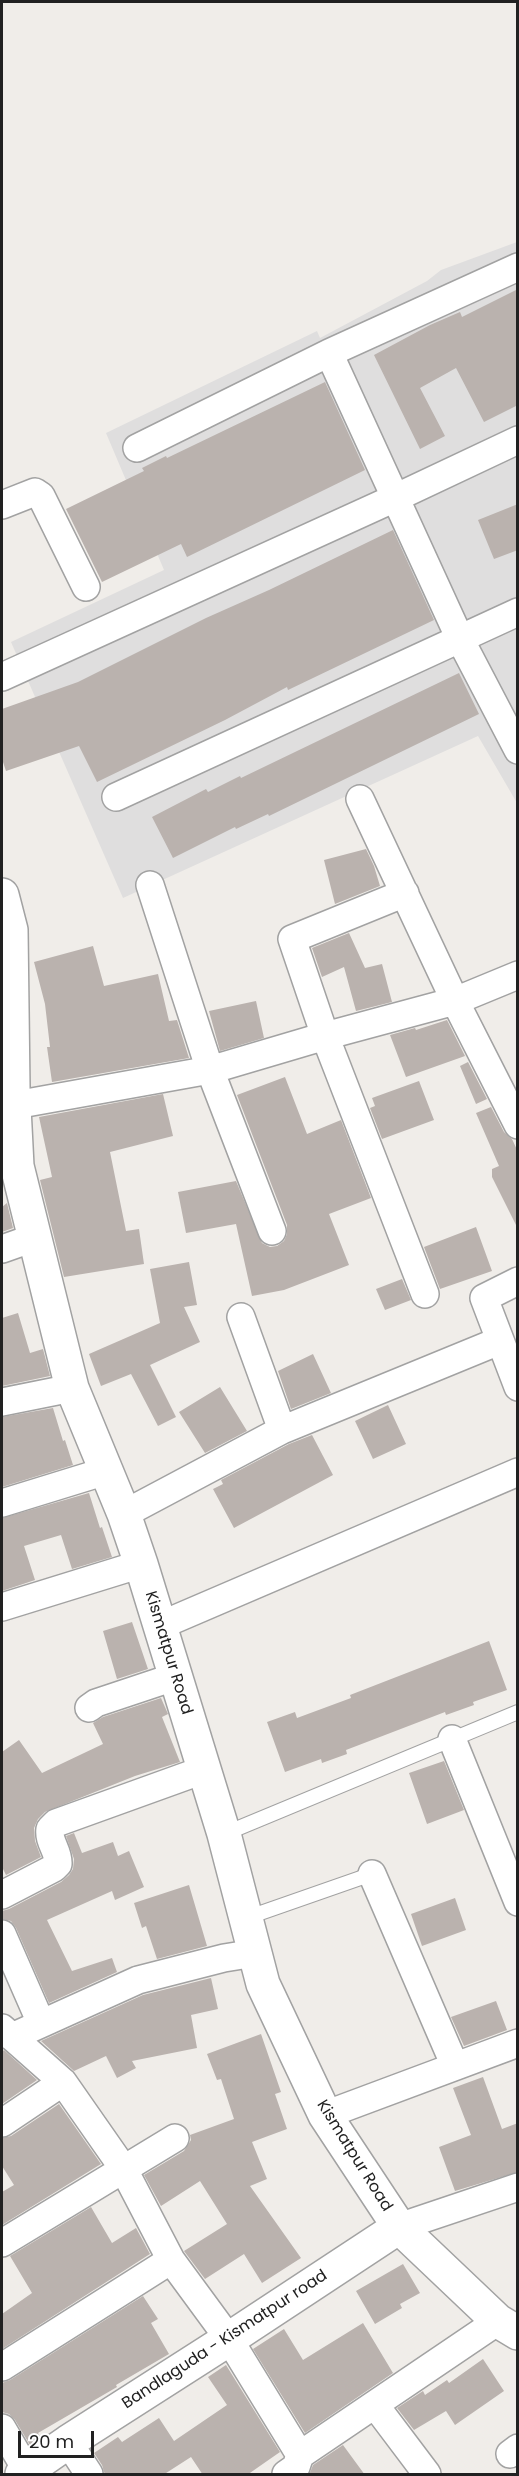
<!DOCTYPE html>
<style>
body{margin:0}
#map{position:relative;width:519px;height:2476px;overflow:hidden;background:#f0ede9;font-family:Poppins,sans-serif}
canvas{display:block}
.frame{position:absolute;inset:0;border:3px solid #212121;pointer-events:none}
.scale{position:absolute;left:18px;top:2431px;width:76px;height:27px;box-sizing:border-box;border:3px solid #212121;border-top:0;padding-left:8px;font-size:18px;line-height:21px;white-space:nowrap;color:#212121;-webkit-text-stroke:4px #fff;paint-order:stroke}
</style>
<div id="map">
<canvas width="519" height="2476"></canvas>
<div class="frame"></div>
<div class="scale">20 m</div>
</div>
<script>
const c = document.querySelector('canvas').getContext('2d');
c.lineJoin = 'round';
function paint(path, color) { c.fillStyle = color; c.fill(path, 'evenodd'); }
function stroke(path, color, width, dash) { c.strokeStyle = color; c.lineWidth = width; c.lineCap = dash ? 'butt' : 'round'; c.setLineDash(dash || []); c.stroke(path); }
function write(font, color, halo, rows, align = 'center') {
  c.font = font + ' Poppins,sans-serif'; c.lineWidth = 4.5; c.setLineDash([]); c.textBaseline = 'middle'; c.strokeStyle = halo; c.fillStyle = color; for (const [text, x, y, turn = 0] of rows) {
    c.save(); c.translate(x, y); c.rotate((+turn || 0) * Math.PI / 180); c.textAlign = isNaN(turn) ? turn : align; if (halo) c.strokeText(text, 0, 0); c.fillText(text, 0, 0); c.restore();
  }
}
paint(new Path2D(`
 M517,242V803L478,736L123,898L11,642L164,570L106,433L317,331L320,338L427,281L441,270Z`), '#dfdede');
paint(new Path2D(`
 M518,289V405L484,422L456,368L420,388L445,436L420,449L374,355L430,325L460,312L462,317Z
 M325,382L365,470L187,557L181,544L102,582L66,509L144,471L142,468L166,456L167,458Z
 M518,504V550L494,559L478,520Z
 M393,530L434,620L288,690L287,687L225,720L97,782L79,746L6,771L2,759V709L78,682L206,618L269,590Z
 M459,673L479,714L269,816L268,814L236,829L235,827L173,858L152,817L206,789L208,792L240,776L241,778Z
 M366,849L374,866L380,886L335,904L324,860Z
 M349,933L365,968L382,964L392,1002L356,1011L344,967L322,977L312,948Z
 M93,946L104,986L158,974L169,1021L177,1020L189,1058L52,1082L47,1047H50L45,1004L34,962Z
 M256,1001L264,1038L220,1051L209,1011Z
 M447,1020L465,1056L406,1077L390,1035L415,1028L416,1030Z
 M468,1062L487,1099L476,1104L460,1066Z
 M285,1077L307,1134L341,1120L371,1198L329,1214L349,1265L284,1290L252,1296L236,1224L186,1233L178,1192L236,1181L262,1243L270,1247L277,1246L284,1241L287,1234V1225L237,1095Z
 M419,1081L434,1120L382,1139L370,1108L375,1106L372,1098Z
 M163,1094L173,1136L110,1152L126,1231L139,1229L144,1264L64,1277L40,1180L52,1177L39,1117Z
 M491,1107L504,1132L512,1139L518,1152V1229L492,1177V1169L499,1166L476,1113Z
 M7,1203L13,1228L2,1232V1207Z
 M476,1227L492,1271L440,1289L424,1247Z
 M189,1262L197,1305L184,1307L200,1342L150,1365L176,1417L158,1426L131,1374L101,1386L89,1354L160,1323L150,1269Z
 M402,1279L411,1300L385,1310L376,1289Z
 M18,1313L30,1353L43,1349L50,1376L2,1386V1318Z
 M313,1354L331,1393L291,1409L278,1371Z
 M220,1387L247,1431L205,1453L179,1412Z
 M388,1405L406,1444L373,1459L355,1421Z
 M53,1408L63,1441L65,1440L73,1465L2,1487V1417Z
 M312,1435L333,1475L234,1528L213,1489L223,1484L221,1480L289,1444Z
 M89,1493L100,1528L102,1527L112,1557L72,1569L61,1535L24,1546L35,1580L2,1591V1518Z
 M132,1622L148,1669L117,1679L103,1631Z
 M489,1641L507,1690L473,1702L474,1705L446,1715L445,1712L346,1750L347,1754L322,1763L321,1759L285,1772L267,1722L295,1712L297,1718L351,1698L350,1695Z
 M161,1698L168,1714L162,1717L180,1762L135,1776L45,1812L38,1819L34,1828L35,1841L41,1857L6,1875L2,1867V1752L19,1740L42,1773L103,1744L93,1723L103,1717Z
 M444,1761L464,1810L427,1824L409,1773Z
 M74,1833L82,1853L113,1842L118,1856L129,1851L144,1887L115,1900L112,1891L47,1920L72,1971L112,1958L117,1972L49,2003L16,1928L11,1921L2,1919V1911L9,1909L61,1882L69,1875L73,1869L74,1859L66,1836Z
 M189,1885L207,1946L157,1959L146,1926L142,1928L134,1903Z
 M455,1898L466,1930L422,1946L411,1914Z
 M211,1978L218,2009L191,2015L197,2048L132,2061L136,2068L117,2078L106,2056L74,2071L41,2041L143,1995Z
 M496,2001L507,2030L464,2046L451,2017Z
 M261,2034L281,2092L275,2094L287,2129L252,2142L267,2179L250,2186L301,2258L262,2283L244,2254L205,2279L184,2251L227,2224L200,2181L161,2206L144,2175L184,2151L191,2140L190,2135L234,2119L221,2079L217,2080L207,2054Z
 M4,2050L37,2080L2,2104V2052Z
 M483,2077L502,2129L518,2123V2172L455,2191L439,2147L471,2135L453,2088Z
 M59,2104L101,2164L2,2225V2192L14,2185L2,2166V2138L11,2136Z
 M91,2207L112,2243L136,2228L150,2254L2,2349V2314L32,2293L10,2256Z
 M403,2264L420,2293L400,2304L402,2308L375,2324L356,2291Z
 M143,2296L158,2319L151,2323L169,2354L116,2385L117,2387L38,2433L41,2438L30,2445L15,2420L9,2414L2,2412V2383L10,2380Z
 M363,2323L393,2373L305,2433L253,2349L284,2329L303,2360Z
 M483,2359L504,2391L455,2425L446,2411L414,2430L397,2408L423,2391L425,2395L447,2380L449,2383Z
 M226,2365L280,2452L247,2475H203L191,2457L163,2475H105L102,2465L94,2453L118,2437L122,2442L159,2418L174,2441L227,2405L208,2377Z
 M343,2445L365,2475H309L313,2465Z`), '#bab2ae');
const service = new Path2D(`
 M224,1834L518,1712
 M246,1918L372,1874`);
const minor = new Path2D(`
 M518,267L329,353L460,639L518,750
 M137,448L329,353
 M2,505L35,492L41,496L86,587
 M2,677L395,498L518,440
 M116,797L518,612
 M360,799L455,1001L518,1125
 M150,885L210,1070L272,1231
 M405,893L292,939L325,1036L425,1294
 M15,1105L210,1070L325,1036L455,1001L518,975
 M2,1249L36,1237
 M518,1281L484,1298L518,1387
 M241,1317L282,1430
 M2,1402L72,1388
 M2,1503L106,1471
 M124,1514L282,1430L499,1341
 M2,1607L141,1564
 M159,1626L518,1472
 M89,1708L96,1703L174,1677
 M452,1739L518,1902
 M372,1874L455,2066
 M2,1895L54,1868L58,1864C59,1851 48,1842 50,1829L56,1823L203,1770
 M2,1934L41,2023
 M2,2028L63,2082L123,2168L171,2260L229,2339L300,2455L498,2321
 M12,2037L138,1980L224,1958L255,1953
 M325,2115L518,2043
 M2,2123L63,2082
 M399,2227L518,2187
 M2,2243L175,2138
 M2,2367L171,2260
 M375,2405L427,2474
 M2,2428L27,2471
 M68,2442L89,2474
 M510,2454L518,2448
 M286,2474L296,2467L300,2455`);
const tertiary = new Path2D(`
 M2,895L11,930L13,1088L17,1166L72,1388L124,1514L141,1564L224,1834L263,1984L325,2115L399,2227L498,2321L518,2333
 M22,2474L68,2442L229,2339L399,2227`);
stroke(service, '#a2a2a2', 16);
stroke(minor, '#a2a2a2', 30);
stroke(tertiary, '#a2a2a2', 36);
stroke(service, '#fff', 14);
stroke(minor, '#fff', 27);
stroke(tertiary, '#fff', 33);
write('16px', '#212121', '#fff', [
 ["Kismatpur Road",168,1653,73],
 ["Kismatpur Road",354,2156,58],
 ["Bandlaguda - Kismatpur road",225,2340,-33]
]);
</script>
